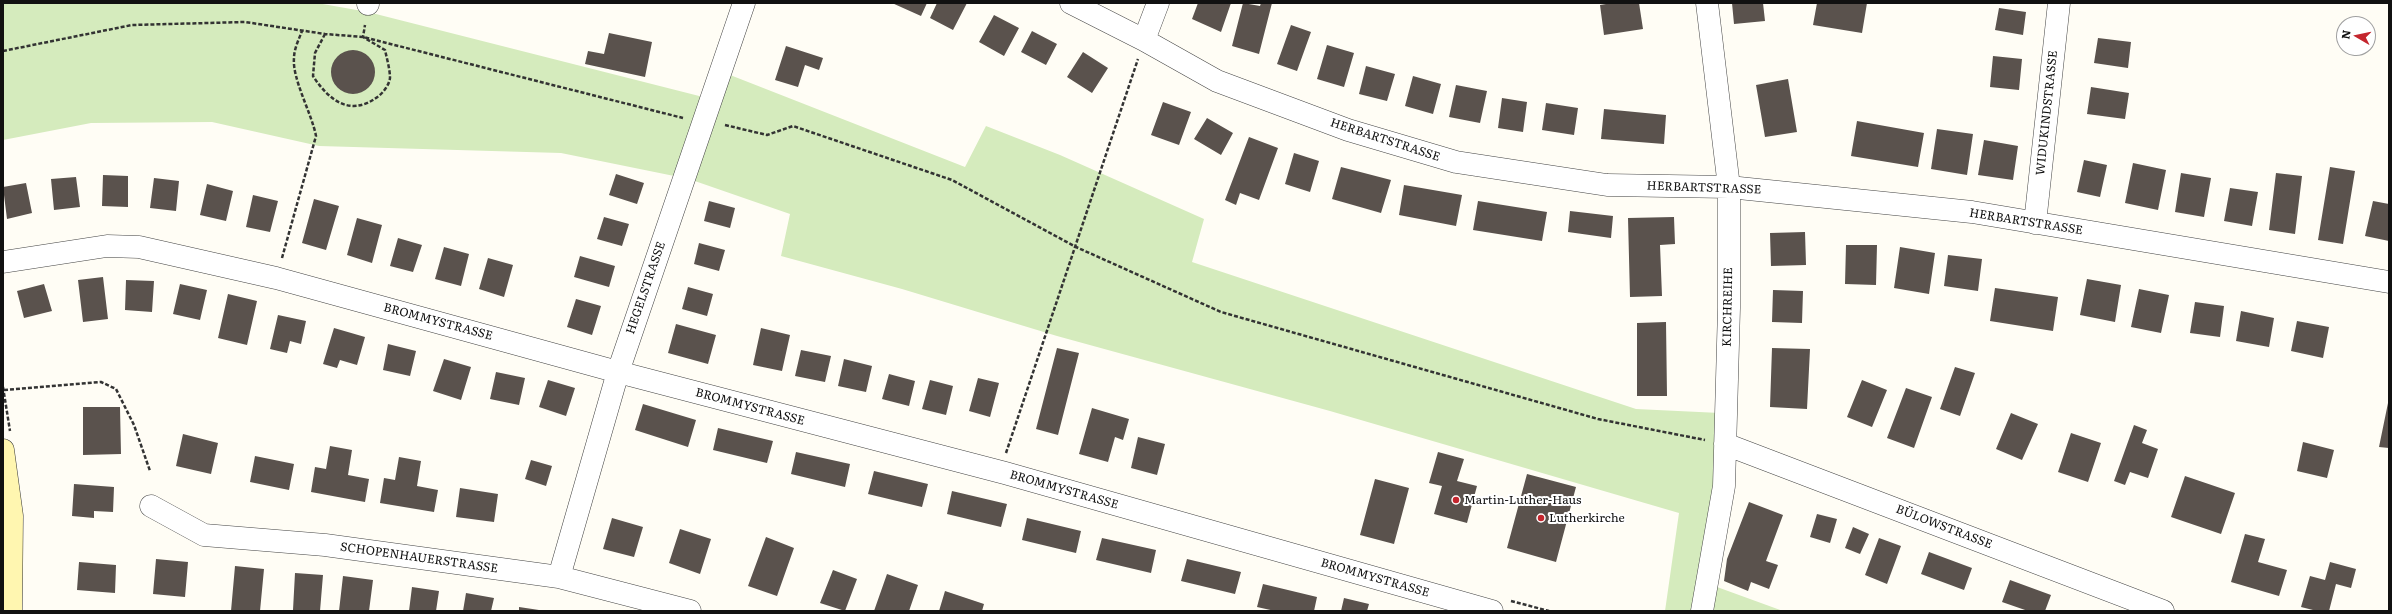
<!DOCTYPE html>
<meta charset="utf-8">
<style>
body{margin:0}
#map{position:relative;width:2392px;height:614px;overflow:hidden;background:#fffdf5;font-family:Literata,serif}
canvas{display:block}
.frame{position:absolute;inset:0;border:4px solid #111;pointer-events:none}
.north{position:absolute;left:2336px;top:16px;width:40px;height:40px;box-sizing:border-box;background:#fff;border:1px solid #a0a0a0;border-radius:50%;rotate:279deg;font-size:11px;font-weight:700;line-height:16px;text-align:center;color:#111}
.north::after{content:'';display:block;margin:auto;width:14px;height:18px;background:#c4262e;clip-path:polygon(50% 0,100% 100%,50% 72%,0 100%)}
</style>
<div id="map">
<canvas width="2392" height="614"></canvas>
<div class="frame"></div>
<div class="north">N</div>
</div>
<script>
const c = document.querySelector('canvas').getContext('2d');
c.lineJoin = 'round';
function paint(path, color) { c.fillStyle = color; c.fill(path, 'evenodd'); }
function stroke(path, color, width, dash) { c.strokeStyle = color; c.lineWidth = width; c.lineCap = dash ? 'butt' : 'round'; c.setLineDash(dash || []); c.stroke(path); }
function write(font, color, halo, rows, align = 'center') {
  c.font = font + ' Literata,serif'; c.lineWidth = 4; c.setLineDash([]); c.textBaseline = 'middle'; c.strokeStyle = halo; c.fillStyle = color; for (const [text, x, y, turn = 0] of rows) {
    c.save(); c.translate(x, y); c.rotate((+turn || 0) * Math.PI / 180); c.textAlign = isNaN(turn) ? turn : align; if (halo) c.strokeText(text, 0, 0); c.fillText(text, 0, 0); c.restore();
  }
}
paint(new Path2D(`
 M3,3H317L368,12L711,99L725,73L965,167L986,126L1060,155L1204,219L1192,262L1636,409L1720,413L1716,486L1696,611H1665L1679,513L1330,411L1057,336L902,289L781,256L790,214L689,179L561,153L319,146L212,122L91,123L3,140Z
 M1717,587L1783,611H1711Z`), '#d5ebbd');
paint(new Path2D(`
 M892,3H927L921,16Z
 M937,3H967L953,30L930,18Z
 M1198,3H1231L1221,32L1192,19Z
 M1243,3L1260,6L1261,3H1272L1259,54L1232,46Z
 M1612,3H1639L1643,29L1604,35L1600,5Z
 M1732,3H1763L1765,21L1734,24Z
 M1817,3H1867L1862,33L1813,25Z
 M1999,8L2026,12L2023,35L1995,30Z
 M994,15L1019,28L1004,56L979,42Z
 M1291,25L1311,32L1297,71L1277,64Z
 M1032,31L1057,44L1046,65L1021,52Z
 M609,33L652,42L645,77L585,64L588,51L604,54Z
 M2098,38L2131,42L2128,68L2094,63Z
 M1327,45L1354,53L1344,87L1317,79Z
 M786,46L823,58L819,70L805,65L798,87L775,80Z
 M331 72a22 22 0 1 1 44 0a22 22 0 1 1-44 0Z
 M1083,52L1108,68L1092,93L1067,77Z
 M1993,56L2022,59L2019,90L1990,87Z
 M1366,66L1395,74L1387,101L1359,94Z
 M1413,76L1441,84L1433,114L1405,106Z
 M1788,79L1797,132L1765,137L1756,85Z
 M1456,85L1487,91L1480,123L1449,117Z
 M2091,87L2129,93L2125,119L2087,114Z
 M1502,98L1527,102L1523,132L1498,128Z
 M1163,102L1191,112L1179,145L1151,135Z
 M1546,103L1578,108L1574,135L1542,130Z
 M1604,109L1666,115L1664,144L1601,139Z
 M1207,118L1233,133L1221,155L1194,139Z
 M1857,121L1924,133L1918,167L1851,156Z
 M1937,129L1973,134L1967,175L1931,169Z
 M1249,137L1278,148L1259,200L1240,193L1236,205L1225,200Z
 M1984,140L2018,146L2013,180L1978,175Z
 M1294,153L1319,161L1310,192L1285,184Z
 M2084,160L2107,165L2100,197L2077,192Z
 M2133,163L2166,170L2158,210L2125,203Z
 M1341,167L1391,180L1381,213L1332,199Z
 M2330,167L2355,171L2343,244L2318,240Z
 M2181,173L2211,178L2204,217L2175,212Z
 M2276,173L2302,176L2295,234L2269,230Z
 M616,174L644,183L637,204L609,195Z
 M103,175L128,176V207L102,206Z
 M76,177L80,207L54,210L51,179Z
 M154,178L179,181L176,211L150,208Z
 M26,183L32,213L7,219L3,187Z
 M207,184L233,191L226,221L200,215Z
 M1404,185L1462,195L1456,226L1399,215Z
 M2230,188L2258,192L2252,226L2224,221Z
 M253,195L278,201L270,232L246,227Z
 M314,199L339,206L326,250L302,243Z
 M709,201L735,208L730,228L704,221Z
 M1478,201L1547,212L1542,241L1473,230Z
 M2373,201L2389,204V241L2365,236Z
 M1570,211L1613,216L1611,238L1568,232Z
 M604,217L629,224L622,246L597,239Z
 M1674,217L1675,244L1660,245L1662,296L1630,297L1628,218Z
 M357,218L382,225L372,263L347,255Z
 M1805,232L1806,265L1771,266L1770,233Z
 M398,238L422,245L413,272L390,266Z
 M699,243L725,250L719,271L694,264Z
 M1846,245H1877L1876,285L1845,284Z
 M444,247L469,254L461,286L435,279Z
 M1900,247L1935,253L1929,294L1894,288Z
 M1948,255L1982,259L1978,291L1944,286Z
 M580,256L615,266L609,287L574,277Z
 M488,258L513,265L504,297L479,289Z
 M103,277L108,319L83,322L78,280Z
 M2087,279L2121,285L2115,322L2080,315Z
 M126,280L154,281L152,312L125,310Z
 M44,284L52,311L24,318L17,291Z
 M180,284L207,290L200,320L173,314Z
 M688,287L713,294L707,316L682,309Z
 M1995,288L2058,297L2053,331L1990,321Z
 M2139,289L2169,295L2161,333L2131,327Z
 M1773,290L1803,291L1802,323L1772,322Z
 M228,294L257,301L247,345L218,338Z
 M576,299L601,306L592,335L567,327Z
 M2195,302L2224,306L2220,337L2190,333Z
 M2241,311L2274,318L2269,347L2236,341Z
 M278,315L306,321L301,344L290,341L287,353L270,349Z
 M2297,321L2329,327L2323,358L2291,351Z
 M1666,322L1667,396H1637V323Z
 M676,324L716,335L708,364L668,353Z
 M334,328L365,337L357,365L340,360L337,368L323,364Z
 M761,328L790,335L782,371L753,365Z
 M388,344L416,351L410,376L383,370Z
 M1057,348L1079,353L1058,435L1036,429Z
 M1772,348L1810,349L1807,409L1770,407Z
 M801,350L831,356L825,382L795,376Z
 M444,359L471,367L461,400L433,391Z
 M844,359L872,366L866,392L838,386Z
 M1955,367L1975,373L1960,416L1940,409Z
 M496,372L525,378L519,405L490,399Z
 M889,374L915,381L909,406L882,399Z
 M978,378L999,383L990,417L969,411Z
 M548,380L575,388L566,416L539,407Z
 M930,380L953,386L946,415L922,409Z
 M1862,380L1887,390L1872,427L1847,417Z
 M1906,388L1932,397L1914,448L1887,438Z
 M2388,403L2389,404V448L2379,447Z
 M643,404L696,420L688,447L635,430Z
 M83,407H120L121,454L83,455Z
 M1092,408L1129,419L1123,440L1115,437L1108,462L1079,454Z
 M2011,413L2038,424L2022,460L1996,449Z
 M2134,425L2147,430L2142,443L2158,449L2148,478L2130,472L2125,485L2114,481Z
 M718,428L773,441L767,463L713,450Z
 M2071,433L2101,443L2088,482L2058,472Z
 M183,434L218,443L211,474L176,466Z
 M1138,437L1165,444L1157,475L1131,468Z
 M2303,442L2334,450L2327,478L2297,471Z
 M330,446L352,450L348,475L369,479L365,502L311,492L315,467L326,469Z
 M796,452L850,464L845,487L791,474Z
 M1438,452L1464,459L1457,481L1477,486L1467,523L1434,514L1442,486L1429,483Z
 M255,456L294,464L289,490L250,482Z
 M399,457L421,461L417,486L438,490L434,512L380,503L384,478L395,480Z
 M531,460L552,466L546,486L525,479Z
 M874,471L928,484L922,507L868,494Z
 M1527,474L1576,487L1556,562L1507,548Z
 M2185,476L2235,493L2221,534L2171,517Z
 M1375,479L1409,488L1394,544L1360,535Z
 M74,484L114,487L113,512L94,511V518L72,516Z
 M460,488L498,494L494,522L456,517Z
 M952,491L1007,504L1001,527L947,514Z
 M1749,502L1783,515L1766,561L1778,565L1769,589L1751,582L1748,591L1724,581L1727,559Z
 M1817,514L1837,519L1830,543L1810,537Z
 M612,518L643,527L634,557L603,549Z
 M1027,518L1081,531L1076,553L1022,540Z
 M1853,527L1869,534L1860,554L1845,548Z
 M680,529L711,539L700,574L669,563Z
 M2245,534L2265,539L2258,562L2287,570L2279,596L2231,582Z
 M766,537L794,548L777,596L748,586Z
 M1102,538L1156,550L1151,573L1096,560Z
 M1879,538L1901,546L1887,584L1865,575Z
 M1929,552L1972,568L1964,590L1921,574Z
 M156,559L188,562L185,597L153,594Z
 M1187,559L1241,572L1235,594L1181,581Z
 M79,562L116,565L115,593L77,590Z
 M2330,562L2356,569L2351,588L2336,584L2329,611H2317L2301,607L2310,576L2325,580Z
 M235,566L264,569L260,611H231Z
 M833,570L857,579L845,611L820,603Z
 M295,573L323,575L320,611L293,610Z
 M887,574L918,585L909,611H874Z
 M343,576L373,580L369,611H339Z
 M2010,580L2051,595L2045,611H2028L2002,602Z
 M1263,584L1317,597L1314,611H1275L1257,607Z
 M412,587L439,591L436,611H409Z
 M945,591L984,604L982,611H939Z
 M466,593L494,598L491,611H463Z
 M1344,598L1369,604L1367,611H1341Z
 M519,607L539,610V611H519Z`), '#5a524d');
const street = new Path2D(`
 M1071,3L1144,40L1217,81L1348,130L1456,162L1607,185L1729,187L1972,212L2389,282
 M368,4V3
 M1144,40L1158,3
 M2035,223L2059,3
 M3,262L107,246L139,247L276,278L618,372L1005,473L1492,611
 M1725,444L2163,611
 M151,506L204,535L325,545L559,577L690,611
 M559,577L618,372L744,3
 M1702,611L1724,486L1729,308V187L1707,3`);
const secondary = new Path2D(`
 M3,450L12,516L11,611`);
stroke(street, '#444', 23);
stroke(secondary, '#333', 23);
stroke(new Path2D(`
 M325,34L315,53L313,76C328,99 349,117 376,98C382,94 389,86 390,78C390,70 387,59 385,50L363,37L365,25
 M3,51L132,25L245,22L325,34L363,37L683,118
 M725,125L767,135L793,126L952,180L1076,247L1221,312L1598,419L1705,440
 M282,258L316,136C312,114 292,79 294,58C294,49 299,39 302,31
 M3,387L10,431
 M4,390L101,382L116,389L134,425L150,471
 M1006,453L1138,59
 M1511,601L1549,611`), '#333', 2.5, [4, 2]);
stroke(street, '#fff', 22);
stroke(secondary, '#fff6b0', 22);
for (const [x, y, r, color] of [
 [1456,500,4,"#c4262e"],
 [1541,518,4,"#c4262e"]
]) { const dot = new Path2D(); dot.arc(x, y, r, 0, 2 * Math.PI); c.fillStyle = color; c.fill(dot); stroke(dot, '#fff', 1.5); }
write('12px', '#111', '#fff', [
 ["WIDUKINDSTRASSE",2047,113,-84],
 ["HERBARTSTRASSE",1385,140,18],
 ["HERBARTSTRASSE",1704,188,2],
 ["HERBARTSTRASSE",2026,222,9],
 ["HEGELSTRASSE",646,288,-71],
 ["KIRCHREIHE",1728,307,-89],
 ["BROMMYSTRASSE",438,322,15],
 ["BROMMYSTRASSE",750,407,15],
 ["BROMMYSTRASSE",1064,490,16],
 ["BÜLOWSTRASSE",1944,527,21],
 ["SCHOPENHAUERSTRASSE",419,558,8],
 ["BROMMYSTRASSE",1375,578,16]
]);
write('12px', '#111', '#fff', [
 ["Martin-Luther-Haus",1464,500],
 ["Lutherkirche",1549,518]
], 'left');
</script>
